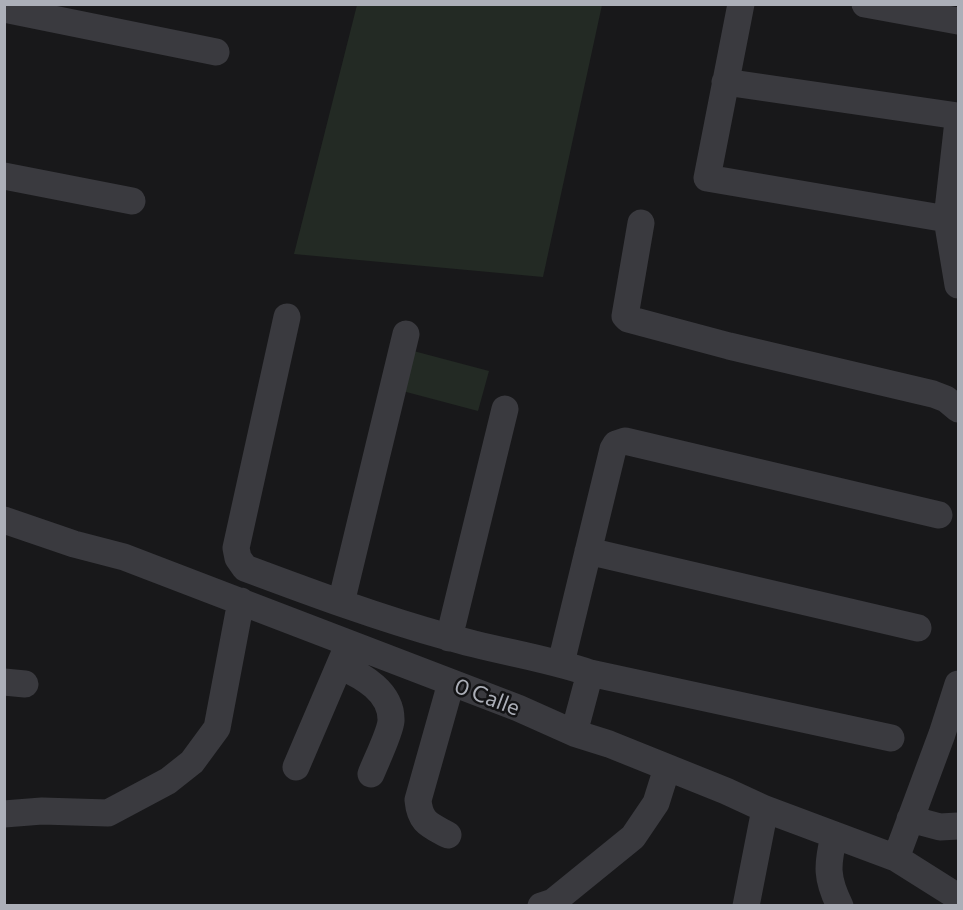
<!DOCTYPE html>
<style>
body{margin:0}
#map{position:relative;width:963px;height:910px;overflow:hidden;background:#18181a;font-family:Commissioner,sans-serif}
canvas{display:block}
.frame{position:absolute;inset:0;border:6px solid #acafb8;pointer-events:none}
</style>
<div id="map">
<canvas width="963" height="910"></canvas>
<div class="frame"></div>
</div>
<script>
const c = document.querySelector('canvas').getContext('2d');
c.lineJoin = 'round';
function paint(path, color) { c.fillStyle = color; c.fill(path, 'evenodd'); }
function stroke(path, color, width, dash) { c.strokeStyle = color; c.lineWidth = width; c.lineCap = dash ? 'butt' : 'round'; c.setLineDash(dash || []); c.stroke(path); }
function write(font, color, halo, rows, align = 'center') {
  c.font = font + ' Commissioner,sans-serif'; c.lineWidth = 5; c.setLineDash([]); c.textBaseline = 'middle'; c.strokeStyle = halo; c.fillStyle = color; for (const [text, x, y, turn = 0] of rows) {
    c.save(); c.translate(x, y); c.rotate((+turn || 0) * Math.PI / 180); c.textAlign = isNaN(turn) ? turn : align; if (halo) c.strokeText(text, 0, 0); c.fillText(text, 0, 0); c.restore();
  }
}
paint(new Path2D(`
 M357,5H602L543,277L294,254Z
 M406,349L489,371L478,411L395,389Z`), '#232a24');
stroke(new Path2D(`
 M741,4L707,178L947,219
 M865,4L958,21
 M4,9L216,52
 M725,82L958,116
 M958,121L947,219L958,285
 M4,176L132,201
 M641,223L625,316L628,319L729,346L933,394L946,399L958,409
 M287,317L236,548L238,558L245,568C312,593 379,618 448,637C495,651 543,657 590,673L891,738
 M4,520L74,544L124,557L518,708L574,733L609,744L726,791L765,809L896,858L958,897
 M588,551L918,628
 M341,603L406,334
 M449,638L505,409
 M561,663L613,449L616,444L625,441L939,515
 M340,666C363,676 392,692 391,721C390,733 376,761 371,774
 M4,682L25,684
 M574,733L590,673
 M296,767L346,650
 M4,814L42,811L108,813L168,781L192,762L217,728L241,601
 M910,819L940,827L958,826
 M448,835C430,825 420,823 418,800L451,683
 M834,836C827,865 826,878 840,906
 M896,858L942,734L958,684
 M541,906L553,902L633,837L656,803L667,768
 M746,906L765,809`), '#3a3a3f', 27);
write('22px', '#acafb8', '#131315', [
 ["0 Calle",487,697,21]
]);
</script>
